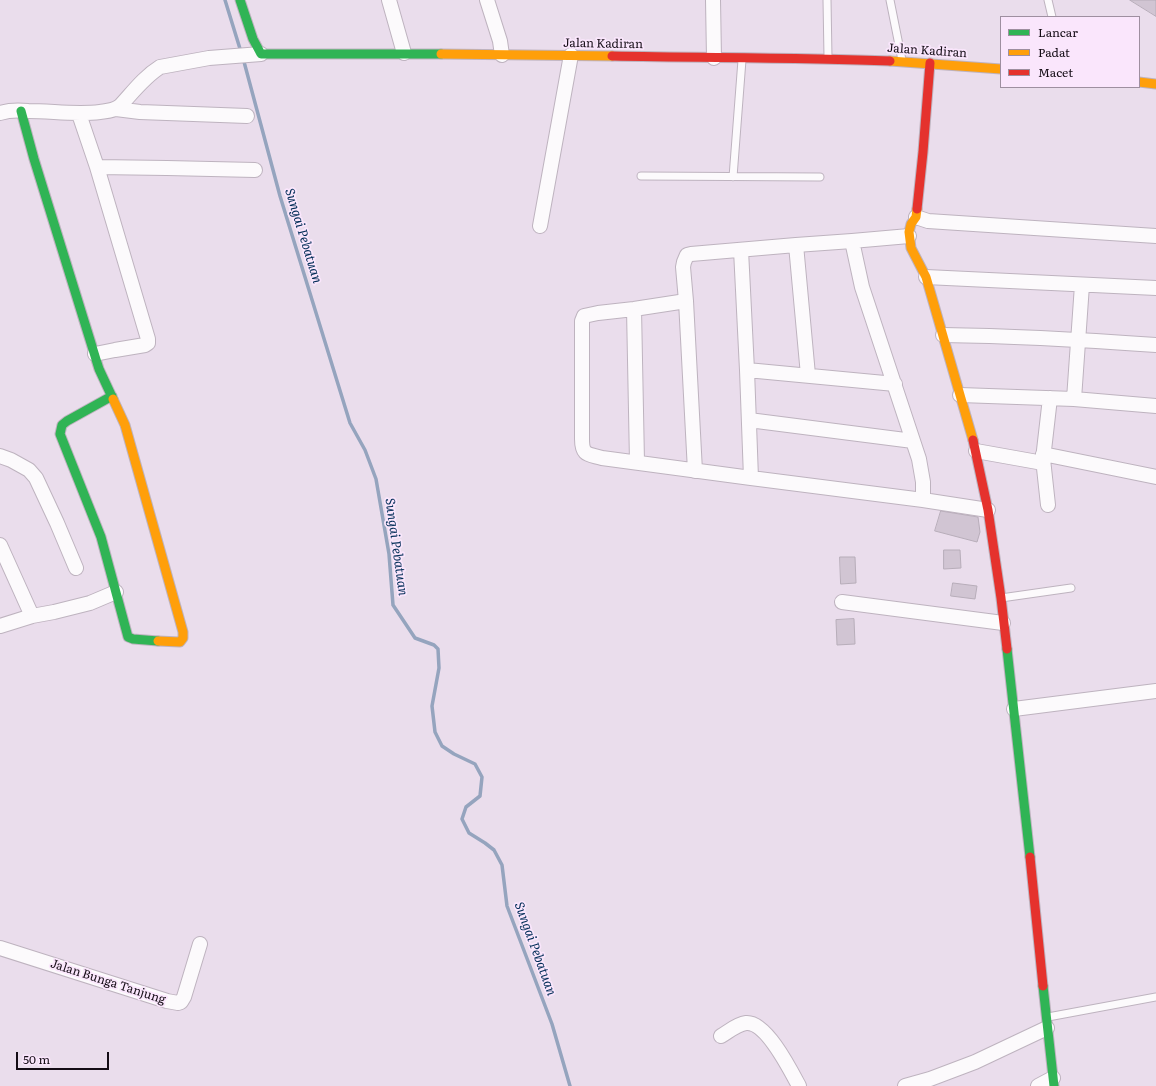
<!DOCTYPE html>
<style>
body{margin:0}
#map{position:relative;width:1156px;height:1086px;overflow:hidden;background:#eaddec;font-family:Literata,serif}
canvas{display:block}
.legend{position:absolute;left:1000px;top:16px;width:140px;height:72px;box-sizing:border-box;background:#fae6fc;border:1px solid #9e8fa0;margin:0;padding:5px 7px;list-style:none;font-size:12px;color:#140c15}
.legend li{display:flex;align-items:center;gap:8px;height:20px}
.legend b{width:20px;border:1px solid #9e8fa0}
.scale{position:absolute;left:16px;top:1052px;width:93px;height:18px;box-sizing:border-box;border:2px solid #140c15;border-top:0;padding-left:5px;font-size:12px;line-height:14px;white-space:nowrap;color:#140c15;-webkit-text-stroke:3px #fae6fc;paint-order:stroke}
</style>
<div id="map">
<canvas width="1156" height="1086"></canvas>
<ul class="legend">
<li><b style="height:5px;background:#30b455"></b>Lancar</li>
<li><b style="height:5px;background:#ff9f0a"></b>Padat</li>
<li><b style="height:5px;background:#e5322d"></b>Macet</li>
</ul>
<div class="scale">50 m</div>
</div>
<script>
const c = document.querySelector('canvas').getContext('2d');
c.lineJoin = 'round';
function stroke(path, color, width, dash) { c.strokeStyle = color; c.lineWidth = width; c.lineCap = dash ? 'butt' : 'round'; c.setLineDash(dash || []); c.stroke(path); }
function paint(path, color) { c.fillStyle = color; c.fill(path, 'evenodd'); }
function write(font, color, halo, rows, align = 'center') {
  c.font = font + ' Literata,serif'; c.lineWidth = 3.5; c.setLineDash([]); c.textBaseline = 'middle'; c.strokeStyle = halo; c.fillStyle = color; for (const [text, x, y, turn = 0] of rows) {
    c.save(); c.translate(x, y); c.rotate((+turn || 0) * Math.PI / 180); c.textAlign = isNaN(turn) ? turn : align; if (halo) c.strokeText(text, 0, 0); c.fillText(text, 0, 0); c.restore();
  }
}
stroke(new Path2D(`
 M225,0L241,52
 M243,58L280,196L350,423L365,450L376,479L389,554L393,605L415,638L434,645L438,649L439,668L432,706L435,732L442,746L454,754L475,764L482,777L480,796L466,807L462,819L469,833L485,843L494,850L502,865L507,906L552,1024L570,1086`), '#95a4be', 3.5);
const building = new Path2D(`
 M1130,0H1156V16Z
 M941,511L978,517L980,532L977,542L935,531Z
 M944,550H960L961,568L944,569Z
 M840,557H855L856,583L841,584Z
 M953,583L977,586L975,599L951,596Z
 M854,619L855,644L837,645L836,620Z`);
paint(building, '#d1c5d3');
stroke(building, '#b7adb9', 1);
const lane = new Path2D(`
 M827,0L828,57
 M890,0L902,60
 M1048,0L1052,17
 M641,176L820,177
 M733,177L742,60
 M1001,598L1071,588
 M1048,1017L1156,997`);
const street = new Path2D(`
 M389,0L404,53
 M487,0L500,41L502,55
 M713,0L714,58
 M116,109L140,112L247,116
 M0,113C9,110 18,110 28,111C52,111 76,115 100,112C107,111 114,111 120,106C133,92 144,77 160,67L209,58L261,54
 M79,114L97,167L148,339V343L145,345L115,350L95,354
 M97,167L167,168L255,170
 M916,217L928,221L1156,236
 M540,226L571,55
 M852,241L862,287L919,459L923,482V500
 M796,245L852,241L909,236
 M926,277L1156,288
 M686,301L634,309L598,313L584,316L582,321V439C582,456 588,454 602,458L751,478L747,370L741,250
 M634,309L637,462
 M943,335C1014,336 1085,340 1156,345
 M747,370L895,384
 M960,395L1074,399L1156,406
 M1074,399L1082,285
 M749,420L913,441
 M976,451L1043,463
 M1043,454L1156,477
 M0,456L11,460L29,470L36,478L57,523L76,568
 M695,471L686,301L683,267L684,262L687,255L691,254L796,245L808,375
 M751,478L923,500L988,510
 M1048,505L1043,459L1050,398
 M0,545L32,616L54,612L90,603L116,592
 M842,602L1003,623
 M0,626L32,616
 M1014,709L1156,691
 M0,948L167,1001L178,1003L181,1002L184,997L200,944
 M721,1036C728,1032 737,1024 746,1023C766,1021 791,1071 799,1086
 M905,1086L930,1079L975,1062L1047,1028
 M1038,1086L1053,1078`);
const fast = new Path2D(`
 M240,0L253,39L261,54H441
 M21,111L34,159L99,369L113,399
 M112,396L67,421L62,425L60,434L101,537L128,637L133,639L158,641
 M1007,649L1030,857
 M1043,986L1054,1086`);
const slow = new Path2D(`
 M441,54L612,56
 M890,61L1001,69
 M1139,82L1156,84
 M917,209L916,217L911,224L909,232L911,248L926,277L973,440
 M113,399L125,425L183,632V638L180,642L158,641`);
const jam = new Path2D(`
 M612,56C705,58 798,57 890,61
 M917,209L923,152L930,63
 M973,440L988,510L1001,598L1007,649
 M1030,857L1043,986`);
stroke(lane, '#beb3bf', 9);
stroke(street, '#beb3bf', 16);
stroke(fast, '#beb3bf', 11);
stroke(slow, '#beb3bf', 11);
stroke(jam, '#beb3bf', 11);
stroke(lane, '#fcfafc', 7);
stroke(street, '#fcfafc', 14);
stroke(fast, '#30b455', 9);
stroke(slow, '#ff9f0a', 9);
stroke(jam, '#e5322d', 9);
write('12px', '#140c15', '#fae6fc', [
 ["Jalan Kadiran",603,44,1],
 ["Jalan Kadiran",927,51,4],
 ["Jalan Bunga Tanjung",108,982,18]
]);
write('italic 13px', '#022d57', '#fae6fc', [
 ["Sungai Pebatuan",303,236,73],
 ["Sungai Pebatuan",396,547,82],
 ["Sungai Pebatuan",535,949,70]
]);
</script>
